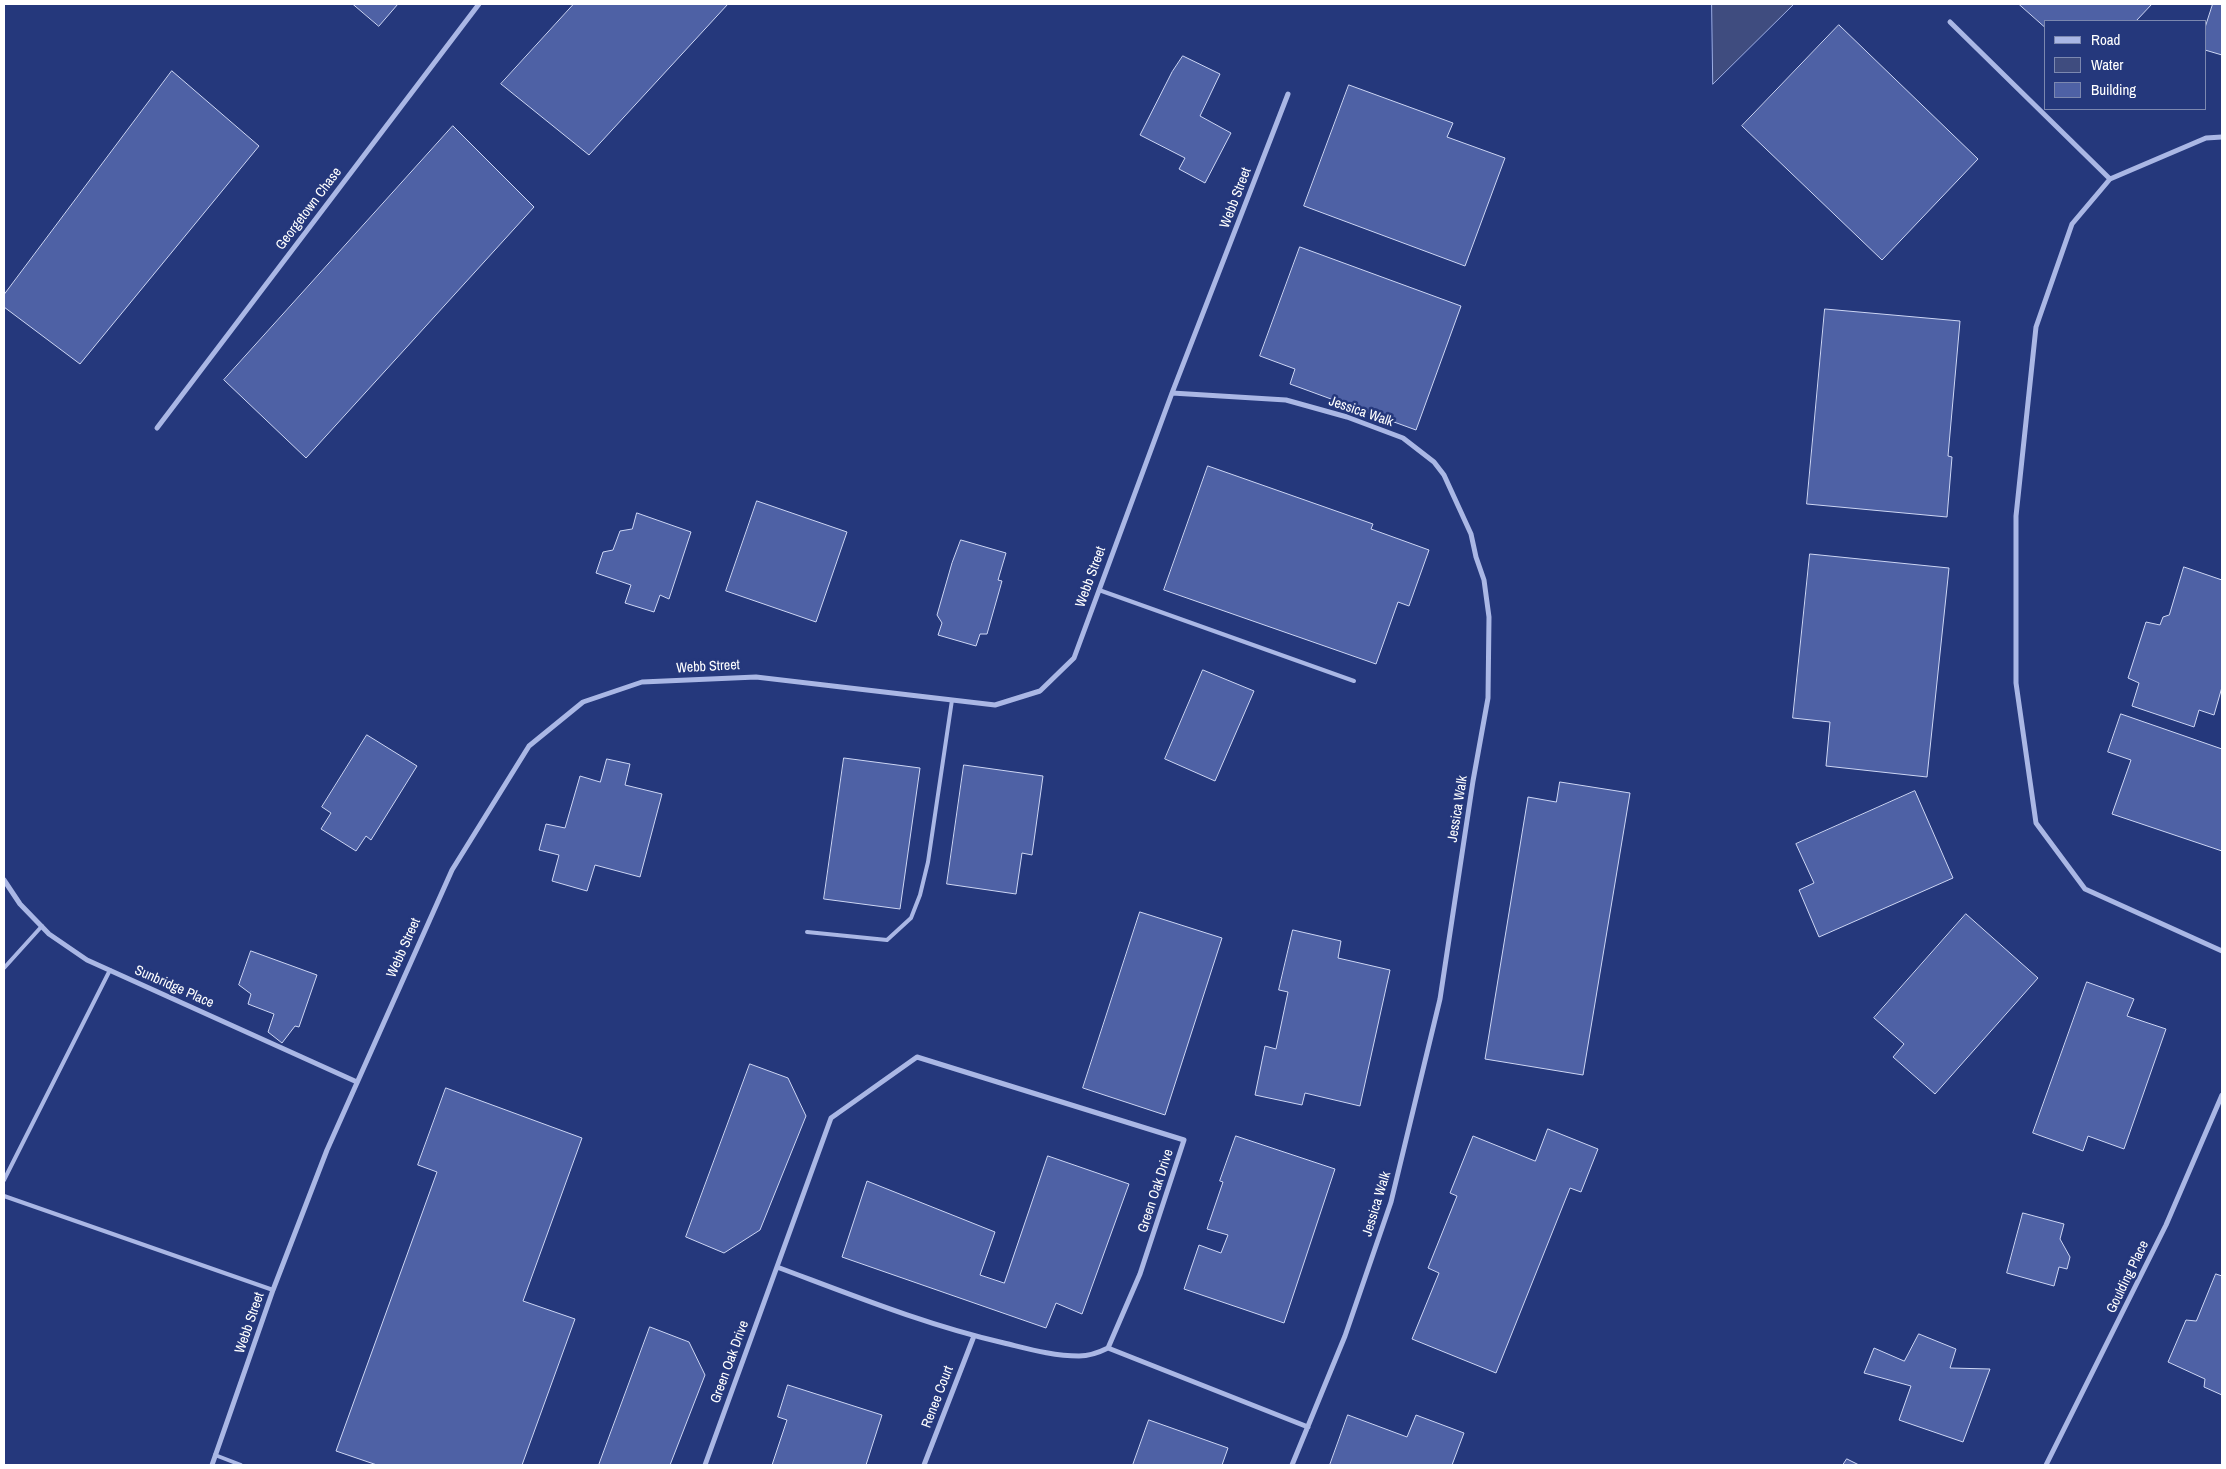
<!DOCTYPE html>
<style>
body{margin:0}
#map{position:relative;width:2226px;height:1469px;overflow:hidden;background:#25387c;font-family:"Archivo Narrow",sans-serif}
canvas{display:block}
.frame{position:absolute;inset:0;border:5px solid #fff;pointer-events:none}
.legend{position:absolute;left:2044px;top:20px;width:162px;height:90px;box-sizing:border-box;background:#25387c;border:1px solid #7c88b0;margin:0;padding:6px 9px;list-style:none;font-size:15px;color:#fff}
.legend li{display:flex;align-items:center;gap:10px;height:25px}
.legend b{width:25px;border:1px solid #7c88b0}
</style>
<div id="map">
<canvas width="2226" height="1469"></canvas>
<div class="frame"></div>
<ul class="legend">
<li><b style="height:6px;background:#aab7e5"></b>Road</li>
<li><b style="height:14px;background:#3f4c7f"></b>Water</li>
<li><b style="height:14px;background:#4e61a5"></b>Building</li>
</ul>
</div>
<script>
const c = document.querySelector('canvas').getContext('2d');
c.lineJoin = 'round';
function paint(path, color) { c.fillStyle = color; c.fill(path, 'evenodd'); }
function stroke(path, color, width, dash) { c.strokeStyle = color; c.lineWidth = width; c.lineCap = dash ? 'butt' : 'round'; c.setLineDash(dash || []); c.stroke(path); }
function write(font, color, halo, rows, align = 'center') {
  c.font = font + ' "Archivo Narrow",sans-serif'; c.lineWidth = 5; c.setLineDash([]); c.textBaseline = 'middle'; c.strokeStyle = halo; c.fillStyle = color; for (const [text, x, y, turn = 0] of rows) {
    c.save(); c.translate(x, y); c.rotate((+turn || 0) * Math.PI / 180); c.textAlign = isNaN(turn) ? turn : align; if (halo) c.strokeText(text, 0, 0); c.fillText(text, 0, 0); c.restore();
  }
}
const water = new Path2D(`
 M1712,4H1794L1713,84Z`);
paint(water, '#3f4c7f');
stroke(water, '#9eafe5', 1);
const building = new Path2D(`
 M353,4H398L379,26Z
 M574,4H728L589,155L501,84Z
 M2019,4H2152L2136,21H2045V27Z
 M2213,4H2222V55L2205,50V28Z
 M1839,25L1978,159L1882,260L1742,126Z
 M1183,56L1220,74L1200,116L1231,133L1205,183L1179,169L1185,158L1140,135L1172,72Z
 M172,71L259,146L80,364L4,307V295Z
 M1349,85L1453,123L1447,137L1505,158L1465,266L1304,206Z
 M453,126L534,207L306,458L224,380Z
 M1300,247L1461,306L1416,430L1290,384L1295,369L1260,356Z
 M1825,309L1960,321L1948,456L1952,457L1947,517L1807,504Z
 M1208,466L1373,524L1371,529L1429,550L1409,606L1398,602L1376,664L1164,590Z
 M757,501L847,532L816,622L726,591Z
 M637,513L691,532L669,599L660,595L654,612L625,603L631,585L596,573L603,552L613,550L620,531L632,529Z
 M961,540L1006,553L998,580L1002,581L987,634H980L976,646L938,635L942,623L937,615L952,563Z
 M1810,554L1949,568L1927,777L1826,766L1830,722L1793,718Z
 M2184,567L2222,580V687L2214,715L2199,710L2194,727L2132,706L2139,683L2128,678L2146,622L2160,625L2163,617L2169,615Z
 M1203,670L1254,691L1215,781L1165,759Z
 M2121,714L2222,749V851L2112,814L2131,760L2108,752Z
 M367,735L417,766L371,840L366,836L356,851L321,829L331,813L322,807Z
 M844,758L920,768L900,909L824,899Z
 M607,759L630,764L625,785L662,794L640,877L595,865L587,891L552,881L559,855L539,850L546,824L565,828L580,776L600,782Z
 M964,765L1043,776L1032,855L1022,853L1016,894L947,884Z
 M1560,782L1630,793L1583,1075L1485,1059L1528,797L1556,802Z
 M1915,791L1953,878L1819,937L1799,890L1814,883L1796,844Z
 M1140,912L1222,938L1165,1115L1083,1088Z
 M1966,914L2038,978L1935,1094L1893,1057L1904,1044L1874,1018Z
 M1293,930L1341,941L1338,958L1390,970L1360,1106L1305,1093L1302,1105L1255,1095L1265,1046L1276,1049L1288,992L1279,990Z
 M251,951L317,975L299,1027L295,1026L282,1043L268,1032L274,1014L248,1004L251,994L239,985Z
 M2087,982L2134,999L2127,1016L2166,1029L2124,1149L2088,1136L2083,1151L2033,1133Z
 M750,1064L788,1078L806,1116L760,1230L724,1253L686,1237Z
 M446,1088L582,1138L523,1301L575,1319L522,1465H377L336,1451L437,1172L418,1165Z
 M1548,1129L1598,1149L1581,1192L1570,1188L1496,1373L1412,1339L1439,1273L1428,1268L1457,1196L1450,1193L1473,1136L1535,1161Z
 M1236,1136L1335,1169L1284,1323L1184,1289L1199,1245L1221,1253L1228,1235L1207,1229L1223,1182L1220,1181Z
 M1048,1156L1129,1184L1082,1314L1056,1303L1046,1328L842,1257L867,1181L995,1232L980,1275L1004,1283Z
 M2023,1213L2064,1224L2060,1239L2070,1257L2067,1269L2059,1267L2054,1286L2007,1273Z
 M2216,1274L2222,1276V1395L2204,1387L2205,1379L2168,1362L2186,1320L2196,1321Z
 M650,1327L689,1342L705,1375L670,1465H599Z
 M1919,1334L1956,1349L1950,1368L1990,1369L1963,1442L1899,1420L1911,1386L1864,1373L1874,1348L1904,1361Z
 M788,1385L882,1415L866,1465H772L787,1420L778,1417Z
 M1348,1415L1407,1437L1416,1415L1464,1433L1452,1465H1330Z
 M1149,1420L1228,1448L1222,1465H1133Z
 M1847,1459L1859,1465H1843Z`);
paint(building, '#4e61a5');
stroke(building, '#cdd6f4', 1);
stroke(new Path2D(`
 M1099,590L1354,681
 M807,932L887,940L911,918L920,895L928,862L952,700
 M4,968L42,926
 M4,1180L110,970
 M4,1196L273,1290
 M215,1455L241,1465`), '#aab7e5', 4);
stroke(new Path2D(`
 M1950,22L2110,179
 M2222,137L2206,138L2110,179L2072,224L2036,327L2016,516V683L2036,823L2085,889L2222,951
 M1172,393L1286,400L1347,417L1403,438L1434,462L1444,475L1471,534L1476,557L1484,580L1489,617L1488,698L1473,781L1440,999L1391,1202L1345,1336L1292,1465
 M157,428L479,4
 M4,880L20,904L49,934L87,960L357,1082
 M1108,1348L1308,1427
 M212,1465L273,1290L327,1150L452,870L529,746L583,702L642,682L756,677L995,705L1040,691L1074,658L1172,393L1288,94
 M705,1465L831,1118L917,1057L1184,1140L1140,1274L1108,1348C1098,1353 1089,1356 1079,1356C1053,1356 1029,1349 1004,1343C926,1325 852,1295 777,1267
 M924,1465L974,1336
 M2046,1465L2166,1225L2222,1095`), '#aab7e5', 5);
write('14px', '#fff', '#25387c', [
 ["Webb Street",1236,198,-69],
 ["Georgetown Chase",309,209,-53],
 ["Jessica Walk",1361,412,19],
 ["Webb Street",1091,577,-70],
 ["Webb Street",708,667,-3],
 ["Jessica Walk",1458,809,-81],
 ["Webb Street",404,948,-66],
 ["Sunbridge Place",174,987,24],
 ["Green Oak Drive",1156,1191,-72],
 ["Jessica Walk",1377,1204,-73],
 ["Goulding Place",2128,1277,-64],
 ["Webb Street",250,1323,-71],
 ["Green Oak Drive",730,1362,-70],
 ["Renee Court",938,1397,-69]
]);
</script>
